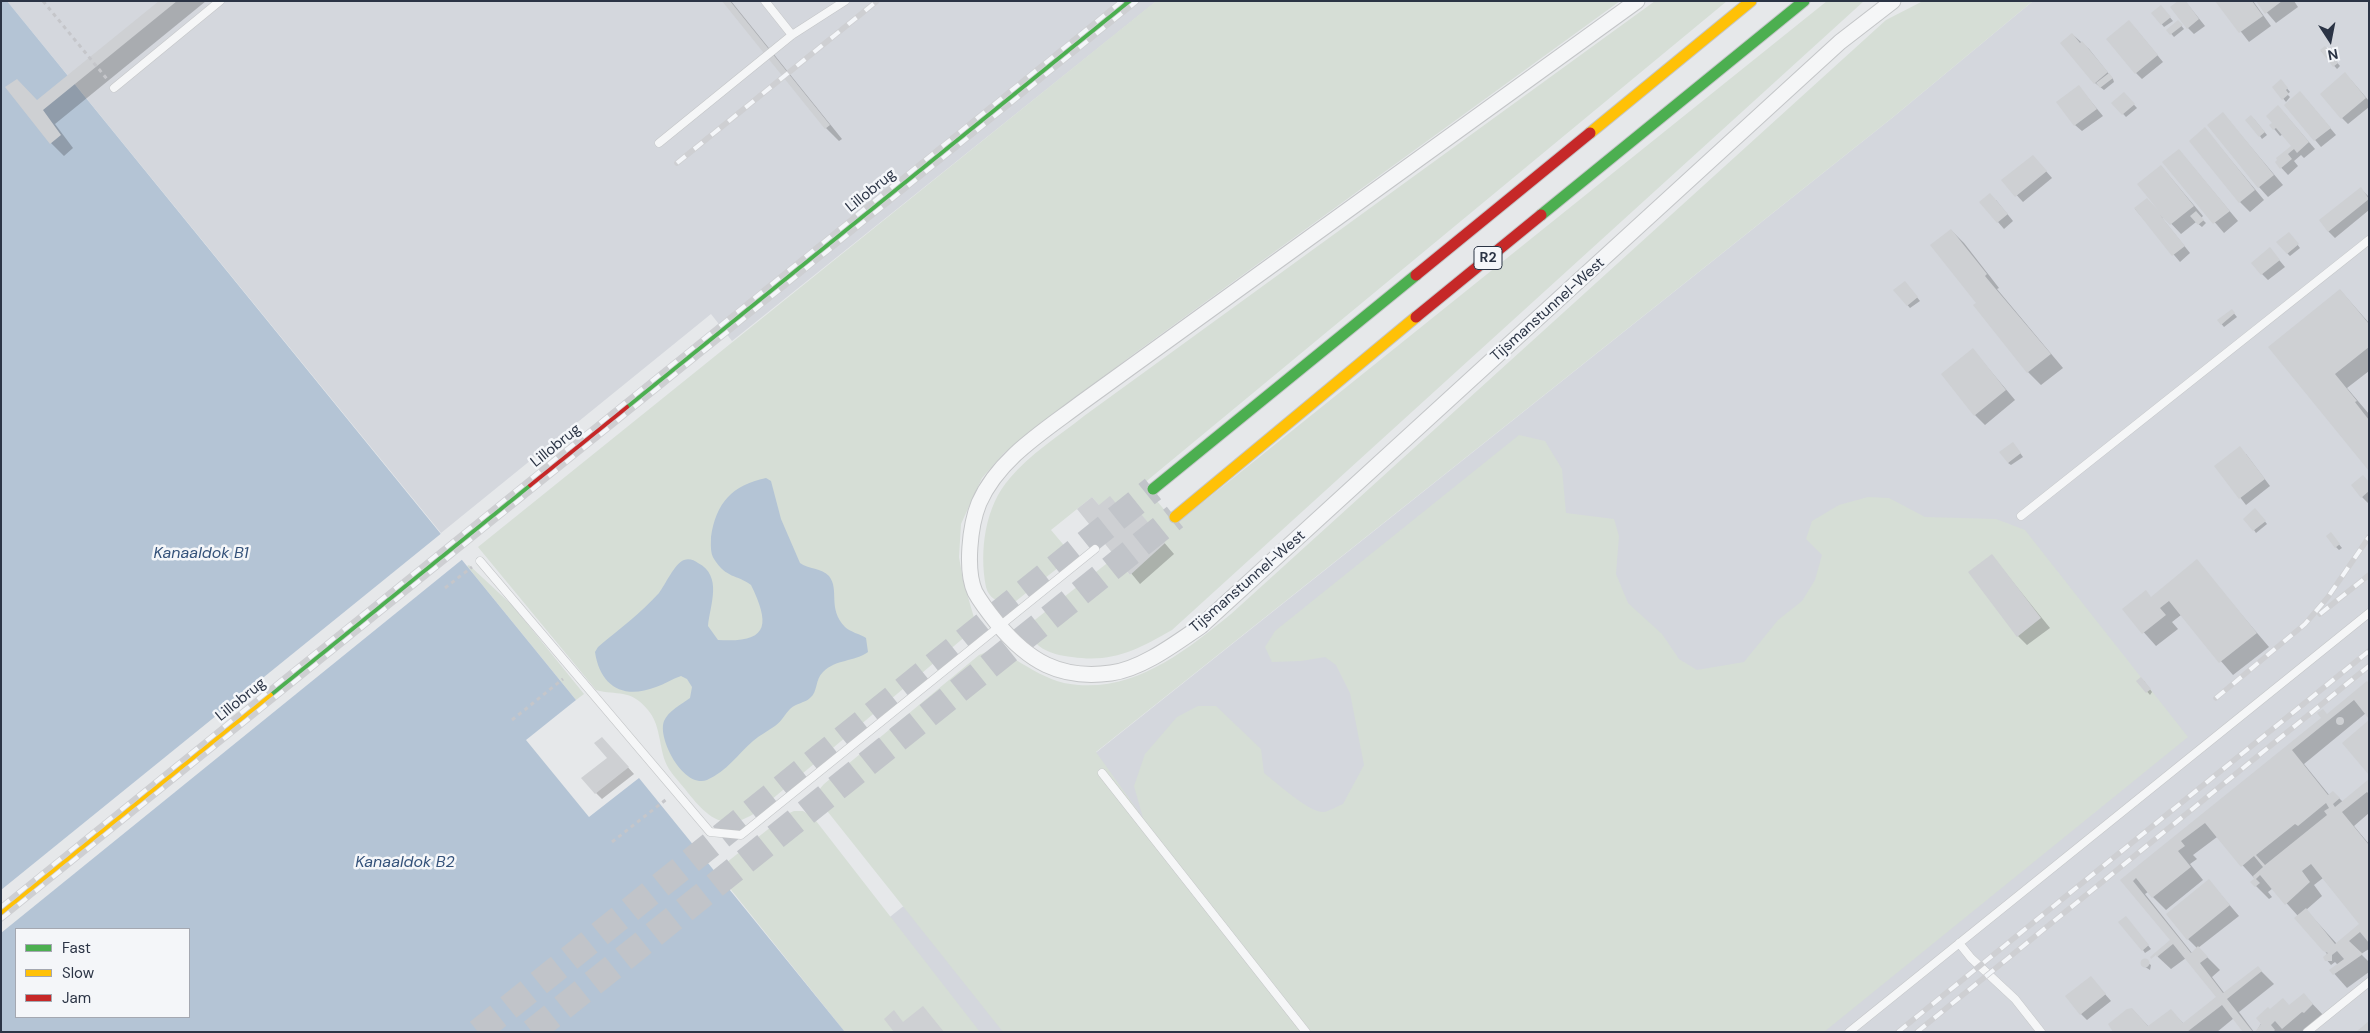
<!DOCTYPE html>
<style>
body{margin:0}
#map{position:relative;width:2370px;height:1033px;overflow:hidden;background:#e6e8ea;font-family:"DM Sans",sans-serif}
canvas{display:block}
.frame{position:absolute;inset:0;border:2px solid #2b3445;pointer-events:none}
.legend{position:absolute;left:15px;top:928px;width:175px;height:90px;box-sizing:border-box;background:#f4f6f9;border:1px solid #a4a8b1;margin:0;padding:6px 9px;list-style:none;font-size:15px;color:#2b3445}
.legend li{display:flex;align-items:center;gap:10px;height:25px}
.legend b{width:25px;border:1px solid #a4a8b1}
.north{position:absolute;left:2305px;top:15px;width:50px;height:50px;-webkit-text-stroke:4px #f4f6f9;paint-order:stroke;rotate:169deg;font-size:14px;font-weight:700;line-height:20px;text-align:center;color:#2b3445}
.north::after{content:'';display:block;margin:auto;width:18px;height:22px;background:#2b3445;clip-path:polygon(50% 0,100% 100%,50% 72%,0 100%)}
</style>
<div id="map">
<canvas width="2370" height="1033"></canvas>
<div class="frame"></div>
<ul class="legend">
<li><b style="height:6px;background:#4caf50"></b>Fast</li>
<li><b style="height:6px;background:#ffc107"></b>Slow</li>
<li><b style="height:6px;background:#c62828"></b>Jam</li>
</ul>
<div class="north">N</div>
</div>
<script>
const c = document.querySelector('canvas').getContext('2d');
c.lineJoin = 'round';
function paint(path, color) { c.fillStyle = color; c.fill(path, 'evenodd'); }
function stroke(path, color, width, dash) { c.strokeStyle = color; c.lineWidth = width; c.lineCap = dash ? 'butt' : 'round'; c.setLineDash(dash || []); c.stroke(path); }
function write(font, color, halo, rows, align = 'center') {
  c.font = font + ' "DM Sans",sans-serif'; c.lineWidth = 5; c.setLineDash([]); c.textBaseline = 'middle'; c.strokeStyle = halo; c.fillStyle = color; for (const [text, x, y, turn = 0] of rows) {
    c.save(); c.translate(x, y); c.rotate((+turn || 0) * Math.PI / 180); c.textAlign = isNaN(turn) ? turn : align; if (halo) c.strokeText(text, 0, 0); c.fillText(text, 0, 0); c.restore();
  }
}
paint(new Path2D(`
 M7,1H1157L732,341L711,314L441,533Z
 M2033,1H2369V1032H845L807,983L1892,118Z`), '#d4d7dd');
paint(new Path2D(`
 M1156,1H1620L1135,353L1004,453L982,478L961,524L959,557L963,580L975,621L973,630L758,811C724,835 706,816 685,789C678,780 669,772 665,761C659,744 660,724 648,710C630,688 617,696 596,690L478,547Z
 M1655,1H1727L1143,484L1176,524L1827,1H1864L1172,630C1137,650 1113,663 1072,657C1061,656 1048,653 1039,646C1033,641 1028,635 1022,630L1115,557L1130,575L1165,543L1141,515L1131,522L1099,505L1092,497L1051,530L1073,556L1016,601C1003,604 990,602 986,587C979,551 985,506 1010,478C1030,454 1059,436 1084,416Z
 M1923,1H2033L1892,118L1096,752L1143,818L1134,786L1145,754L1177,717L1198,706H1216L1261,749L1264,773C1276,782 1309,813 1324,812C1330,811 1337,806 1343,804L1364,765L1350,693L1336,665L1325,657L1301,661L1272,662L1265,647L1275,631L1519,435L1545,441L1562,469L1566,513L1614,519L1619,536L1616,574L1628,603L1662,634L1679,659L1697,670L1744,662L1778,620L1802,601L1815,580L1822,555L1806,539L1812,521L1839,505L1868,497L1889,498L1925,517L1996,519L2025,530L2188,737L1824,1032H1003L824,807L818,791L824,784L979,655C985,653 993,647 1000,650C1006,652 1011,657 1016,660C1031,669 1047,679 1064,683C1130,696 1183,653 1231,614L1886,20Z
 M469,565L513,606L584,694L576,700L467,566Z
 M794,811H803L813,817L980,1032H845L716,871L787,814Z`), '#d6ded6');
paint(new Path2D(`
 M1,1H7L576,700L526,740L589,817L639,778L845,1032H1ZM16,929H189V1017H16Z
 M766,478L771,481L781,519L800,563C808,569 822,568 829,576C840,590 827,608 845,627C850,632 860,634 866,638L868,652C854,662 836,659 823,672C815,679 818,692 810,698C805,703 796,703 790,709C785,714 782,721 775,726C768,731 760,735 753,741C738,754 727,771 707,780C684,789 657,739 664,721C668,711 682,704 690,698L692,687L687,679L681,676C672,679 665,684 656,687C623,700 600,686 595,652L598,647C618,630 641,613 659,593C665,585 675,563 684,560C689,558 694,560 698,563C723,576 710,605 708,626L718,640C768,643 771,626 751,585C736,574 727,579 714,559C710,553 711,544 711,537C716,503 732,485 766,478Z`), '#b4c4d5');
paint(new Path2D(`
 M443,532L464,558L1,933V890Z`), '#e6e8ea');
paint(new Path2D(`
 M161,1H206L55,124L73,148L64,156L51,143L7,87L37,101Z
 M723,1H731L842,139L839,141L826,128Z
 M2217,1H2253L2271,26L2249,42Z
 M2257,1H2294L2298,7L2276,23Z
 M2189,6L2205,26L2194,34L2188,28Z
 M2163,9L2173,21L2164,27L2153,13Z
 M2178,22L2184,29L2174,37L2168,30Z
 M2135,28L2163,62L2142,79L2136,73Z
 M2072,34L2089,49L2113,79L2114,82L2104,90L2095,83Z
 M2321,51H2327L2340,66L2337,69Z
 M2351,80L2369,101V107L2348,124L2342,118Z
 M2281,81L2290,92L2287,94L2290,97L2286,102L2274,87Z
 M2079,87L2103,116L2082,131L2075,125Z
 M2124,94L2137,108L2126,117L2113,103Z
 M2306,99L2336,135L2321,147L2286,105Z
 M2284,113L2315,149L2304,158L2301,155L2294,161L2298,166L2288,175L2276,162L2293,146L2283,134L2280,136L2271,125Z
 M2223,114L2283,185L2268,197L2259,187Z
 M2254,119L2267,135L2262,139L2260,136Z
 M2205,129L2264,200L2250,212L2240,202Z
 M2188,161L2238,221L2224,233L2164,163Z
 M2039,163L2052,178L2023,202L2003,180Z
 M2161,166L2203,216L2201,218L2206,223L2202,227L2196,222L2181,234L2164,216L2162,218L2190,253L2180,262L2135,209L2146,200L2162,217Z
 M2361,189L2369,197V210L2335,238L2328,231Z
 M1996,200L2013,221L2004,229L1981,202Z
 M1951,230L1964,243L1999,288L1997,289L2063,368L2041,385L2028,372L1977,303Z
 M2291,236L2300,248L2290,256L2287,253Z
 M2270,249L2285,267L2268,280L2262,274Z
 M1907,285L1920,301L1910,308L1895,290Z
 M2340,290L2369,323V371L2347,388L2369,414V469L2270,347Z
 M2232,311L2237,317L2224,327L2219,321Z
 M1973,350L2015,400L1985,425L1975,415Z
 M2015,446L2023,457L2011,465L2008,463Z
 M2246,454L2270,486L2246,505L2216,466Z
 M2369,483V504L2362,497Z
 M1110,498L1132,523L1150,526L1174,554L1140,584L1079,510L1100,506Z
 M2258,513L2267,524L2256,533L2254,530Z
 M2333,537L2342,548L2339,550L2336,547Z
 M1992,556L2050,628L2027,645L2018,636Z
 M2196,561L2269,647L2233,675L2181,615L2172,622L2178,629L2156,646L2124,610L2152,598Z
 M2138,681H2144L2152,692L2150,695Z
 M2367,683L2366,713L2304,764L2330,796L2333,792L2343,802L2369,781V813L2354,826L2369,844V949L2361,954L2369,962V972L2347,988L2331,970L2338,965L2335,962L2331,965L2325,958L2327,954L2298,916L2273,888L2268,892L2272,897L2269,899L2252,882L2255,879L2217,837L2193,855L2197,859L2190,864L2203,880L2166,910L2148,892L2145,894L2192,953L2197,948L2188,939L2209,881L2239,916L2198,948L2220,970L2212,977L2225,994L2258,968L2274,984L2239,1012L2254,1032H2245L2234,1018L2217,1032H2115L2132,1009L2149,1027L2171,1011L2184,1024L2217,997L2186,958L2171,969L2158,957L2156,953L2172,941L2122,880ZM2323,878L2361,925L2337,944L2306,910L2322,896L2314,885Z
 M608,745L634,774L602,799L596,793L609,758Z
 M2128,921L2151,949L2145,953L2143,950Z
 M2144,961L2151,965L2150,970L2142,965Z
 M2091,978L2111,1001L2087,1020L2081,1014Z
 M2304,995L2325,1017L2309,1032H2256L2269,1010L2289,1006Z`), '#0003');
paint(new Path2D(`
 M159,1H177L43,110L61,135L50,144L5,87L17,79L37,100Z
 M722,1H730L830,125L825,129Z
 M2178,1H2186L2199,19L2187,29L2170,7Z
 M2215,1H2252L2263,16L2239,33Z
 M2256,1H2282L2265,14Z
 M2161,5L2171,17L2161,25L2151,13Z
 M2129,20L2158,55L2135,74L2106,39Z
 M2178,20L2183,25L2170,35L2166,30Z
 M2072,33L2080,43L2082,41L2108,72L2094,84L2060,43Z
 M2325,46L2338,63L2333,67L2320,50Z
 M2345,72L2366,98L2341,119L2320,94Z
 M2109,73L2113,78L2100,88L2096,83Z
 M2281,79L2288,88L2286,90L2289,94L2282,100L2272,87Z
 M2079,85L2097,109L2074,126L2056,102Z
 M2300,91L2331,128L2314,141L2284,105Z
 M2124,92L2135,104L2122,115L2111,103Z
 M2278,105L2309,142L2297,153L2294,149L2288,154L2292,159L2280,169L2275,162L2277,160L2276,158L2291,146L2276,128L2273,130L2269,125L2272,123L2266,116Z
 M2223,112L2274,175L2258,188L2207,125Z
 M2251,115L2265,132L2259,137L2245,120Z
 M2205,127L2255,190L2239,203L2189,141Z
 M2179,149L2230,211L2213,224L2162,162Z
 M2033,155L2047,171L2015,197L2001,180Z
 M2161,165L2194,206L2170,225L2160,215L2185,246L2172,256L2134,208L2147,198L2158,210L2137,184Z
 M2361,187L2369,199L2328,232L2319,220Z
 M1990,193L2008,214L1997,223L1979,202Z
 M2196,211L2204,220L2198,225L2190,216Z
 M1951,229L1987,274L1985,276L1995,288L2051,354L2027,373L1973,305L1976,303L1930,245Z
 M2289,232L2299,244L2287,254L2276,242Z
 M2270,247L2280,260L2261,275L2251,263Z
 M1905,281L1918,297L1907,306L1893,290Z
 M2340,289L2369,324V347L2335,374L2357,401L2355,402L2369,420V471L2268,347Z
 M2232,309L2235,313L2221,325L2217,320Z
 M1973,348L2006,390L1974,416L1941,374Z
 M2013,442L2021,453L2008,463L1999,452Z
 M2240,446L2265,479L2239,499L2214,466Z
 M2363,475L2369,482V491L2361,498L2351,485Z
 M1110,496L1131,522L1141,514L1165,543L1130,575L1077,509L1092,497L1099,505Z
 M2255,508L2266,521L2253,531L2243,519Z
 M2331,532L2340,544L2335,548L2326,536Z
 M1992,554L2041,618L2017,637L1968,572Z
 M2197,559L2257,633L2219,663L2169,601L2160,608L2166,615L2142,634L2122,609L2146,590L2151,597Z
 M2141,677L2151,689L2146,693L2136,681Z
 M2367,681L2369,684V719L2354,700L2292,750L2328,795L2333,791L2340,798L2333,804L2335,807L2369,779V794L2367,792L2342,812L2369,845V943L2360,932L2349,941L2363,954L2333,975L2329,970L2344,959L2337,951L2332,955V961H2325L2323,957L2328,953L2323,951L2294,918L2306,908L2335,944L2359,924L2311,864L2302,871L2310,882L2285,905L2260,875L2256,879L2260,883L2255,887L2250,882L2254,879L2253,876L2263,867L2254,856L2241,867L2205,823L2181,841L2185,846L2178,851L2191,867L2152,898L2136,878L2133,881L2191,953L2198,946L2208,957L2200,963L2223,993L2258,966L2262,971L2227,999L2253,1032H2243L2222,1005L2187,1032H2113L2108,1024L2127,1009L2132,1008L2148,1026L2171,1009L2183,1023L2216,997L2173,944L2157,957L2156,955L2151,959L2150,957L2170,940L2120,880L2321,718L2317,713L2323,709L2327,714ZM2326,803L2329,808L2324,811L2327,815L2265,865L2256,855L2295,824L2298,826Z
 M2336 721a4 4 0 1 1 8 0a4 4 0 1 1-8 0Z
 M2369,720V775L2342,743Z
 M602,737L629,767L595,794L581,778L607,758L594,743Z
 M2209,879L2230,905L2187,940L2166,914Z
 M2126,916L2149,945L2142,951L2118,922Z
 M2140.5 963a4.5 4.5 0 1 1 9 0a4.5 4.5 0 1 1-9 0Z
 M2091,976L2106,994L2080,1015L2065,996Z
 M2304,993L2313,1004L2304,1013L2302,1012L2282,1029L2275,1021L2271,1025L2275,1030L2273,1032H2255L2261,1024L2256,1018L2268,1007L2270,1009L2283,998L2289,1005Z
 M923,1006L944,1032H894L884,1019L894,1010L903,1022Z
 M2369,1021V1032H2356Z`), '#ced0d3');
stroke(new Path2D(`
 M478,1032L1153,489
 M532,1032L1175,517`), '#c1c4c9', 26, [26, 13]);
const lane = new Path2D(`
 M765,1L792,35
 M114,88L220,1
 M659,143L792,35L845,1
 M2021,516L2369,240
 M480,561L710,832L741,835L1095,549
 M1102,773L1306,1032
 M1959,943L1971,958L2015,999L2041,1032
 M1849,1032L2369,613
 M2307,1032L2369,982`);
const street = new Path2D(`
 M1637,1L1081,403C1044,431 998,459 979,503C970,525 965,570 975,592C981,603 989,613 997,623C1028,661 1060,680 1111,673C1142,669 1176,643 1201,626L1840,42L1893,1`);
const fast = new Path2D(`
 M1541,215L1804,1
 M624,409L1130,1
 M1153,489L1416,275
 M268,697L533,483`);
const slow = new Path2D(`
 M1590,133L1751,1
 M1175,517L1416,317
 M1,913L268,697`);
const jam = new Path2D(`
 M1416,275L1590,133
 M1416,317L1541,215
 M533,483L624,409`);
stroke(lane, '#c4c6c8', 9);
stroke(street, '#c4c6c8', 17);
stroke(fast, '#c4c6c8', 13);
stroke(slow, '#c4c6c8', 13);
stroke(jam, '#c4c6c8', 13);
stroke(new Path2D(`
 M43,1L107,79
 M445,588L472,567
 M512,720L563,679
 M612,842L668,798`), '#c5c6ca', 3, [4, 4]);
stroke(lane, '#f5f6f7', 8);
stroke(street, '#f5f6f7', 15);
stroke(fast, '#4caf50', 11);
stroke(slow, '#ffc107', 11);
stroke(jam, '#c62828', 11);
const rail = new Path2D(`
 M677,163L877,1
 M2320,614L2369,575
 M2216,698L2305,624L2328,597L2369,537
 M1,907L1122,1
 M1,919L1137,1
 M1898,1032L2369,651
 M1917,1032L2369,666`);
stroke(rail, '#cecfd2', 5.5);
stroke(rail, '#f4f6f9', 4, [11]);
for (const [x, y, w] of [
 [1488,258,28]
]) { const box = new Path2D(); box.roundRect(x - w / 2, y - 11.5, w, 23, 4); c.fillStyle = '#f4f6f9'; c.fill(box); stroke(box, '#2b3445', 1); }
write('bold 14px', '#2b3445', null, [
 ["R2",1488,258]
]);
write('15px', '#2b3445', '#f4f6f9', [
 ["Lillobrug",871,191,-39],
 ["Tijsmanstunnel-West",1548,310,-42],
 ["Lillobrug",556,446,-39],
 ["Tijsmanstunnel-West",1248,582,-41],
 ["Lillobrug",241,700,-39]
]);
write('italic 16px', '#34527a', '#f4f6f9', [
 ["Kanaaldok B1",201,554],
 ["Kanaaldok B2",405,863]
]);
</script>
